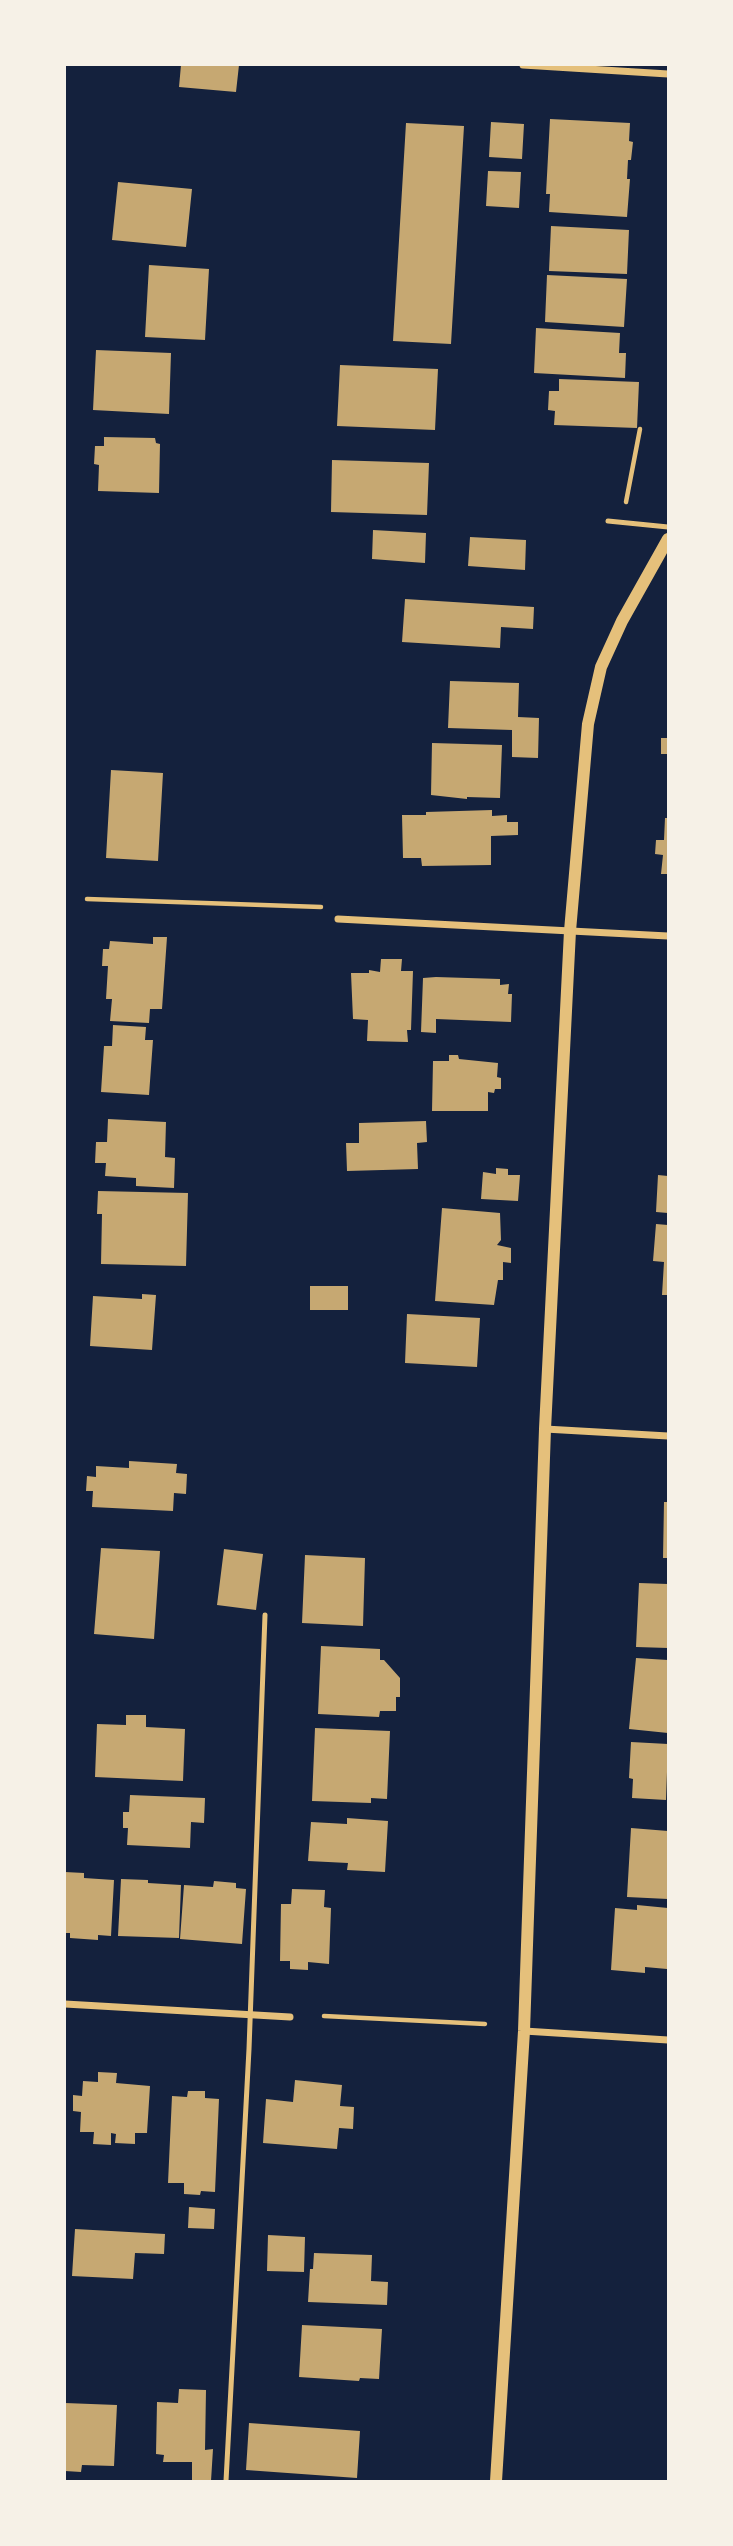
<!DOCTYPE html>
<style>
body{margin:0}
#map{position:relative;width:733px;height:2546px;overflow:hidden;background:#14213d;font-family:"Libre Baskerville",serif}
canvas{display:block}
.frame{position:absolute;inset:0;border:66px solid #f6f1e7;pointer-events:none}
</style>
<div id="map">
<canvas width="733" height="2546"></canvas>
<div class="frame"></div>
</div>
<script>
const c = document.querySelector('canvas').getContext('2d');
c.lineJoin = 'round';
function paint(path, color) { c.fillStyle = color; c.fill(path, 'evenodd'); }
function stroke(path, color, width, dash) { c.strokeStyle = color; c.lineWidth = width; c.lineCap = dash ? 'butt' : 'round'; c.setLineDash(dash || []); c.stroke(path); }
paint(new Path2D(`
 M181,65H239L236,92L179,87Z
 M550,119L630,123L629,141L633,142L631,160H628L627,179H630L627,217L549,212L550,194H546Z
 M491,122L524,124L522,159L489,157Z
 M406,123L464,126L451,344L393,341Z
 M488,171L521,172L519,208L486,206Z
 M118,182L192,189L186,247L112,240Z
 M551,226L629,230L627,274L549,271Z
 M149,265L209,269L205,340L145,337Z
 M547,275L627,279L624,327L545,322Z
 M536,328L620,333L619,353H626L625,378L534,373Z
 M96,350L171,353L169,414L93,410Z
 M340,365L438,369L435,430L337,426Z
 M559,379L639,382L637,428L554,425L555,411L548,410L549,391H559Z
 M104,437L155,438L156,443L160,444L159,493L98,491L99,465L94,464L95,446H104Z
 M332,460L429,463L427,515L331,512Z
 M373,530L426,533L425,563L372,559Z
 M470,537L526,540L525,570L468,566Z
 M405,599L534,607L533,629L501,627L500,648L402,642Z
 M450,681L519,683L518,717L539,718L538,758L512,757V730L448,728Z
 M661,738H668V754H661Z
 M432,743L502,745L500,798L467,797V799L431,795Z
 M111,770L163,773L158,861L106,858Z
 M492,810V816L507,815V822H518V835L491,836V865L422,866L421,858H403L402,815H426V812Z
 M665,818H668V874H661L663,855L655,854L656,840H664Z
 M153,937H167L162,1009H150L149,1023L110,1021L112,999H106L108,966H102L103,949H109L110,941L153,944Z
 M381,959H402L401,971H413L411,1030H407L408,1042L367,1041L368,1020L353,1019L351,973H369V970L380,972Z
 M436,977L500,979V985L509,984L508,994H512L511,1022L436,1019V1033L421,1032L423,978Z
 M113,1025L146,1027L145,1040H153L149,1095L101,1092L104,1046H112Z
 M449,1055H458L459,1059L498,1063L497,1077L501,1078V1089H495L494,1093L488,1092V1111H432L433,1061H449Z
 M108,1119L166,1122L165,1157L175,1158L174,1188L136,1186V1178L105,1176L106,1163H95L96,1142H107Z
 M426,1121L427,1142L417,1143L418,1169L347,1171L346,1143H359V1123Z
 M496,1168L508,1169V1175H520L518,1201L481,1199L483,1172L496,1174Z
 M658,1175L668,1176V1213L656,1212Z
 M98,1191L188,1193L186,1266L101,1264L102,1214H97Z
 M442,1208L500,1213L501,1240L497,1245L511,1248V1263L503,1262V1280H498L494,1305L435,1301Z
 M656,1224L668,1225V1295H662L664,1262L653,1261Z
 M310,1286H348V1310H310Z
 M142,1294L156,1295L152,1350L90,1346L93,1296L142,1299Z
 M407,1314L480,1318L477,1367L405,1363Z
 M129,1461L177,1464L176,1473L187,1474L186,1494L174,1493L173,1511L92,1507L93,1491H86L87,1476L96,1477V1466L129,1468Z
 M664,1502H668V1558H663Z
 M101,1548L160,1551L154,1639L94,1634Z
 M224,1549L263,1554L256,1610L217,1605Z
 M305,1555L365,1558L363,1626L302,1623Z
 M639,1583L668,1584V1648L636,1647Z
 M321,1646L380,1649V1660H384L400,1678V1697H396V1711H380L379,1717L318,1714Z
 M636,1658L668,1660V1733L629,1729Z
 M126,1715H146V1727L185,1729L183,1781L95,1777L97,1724L126,1725Z
 M315,1728L390,1731L387,1799L371,1798V1803L312,1801Z
 M631,1742L668,1744L666,1800L632,1798L633,1779L629,1778Z
 M130,1795L205,1798L204,1823L191,1822L190,1848L127,1845L128,1828H123V1812H129Z
 M347,1818L388,1821L385,1872L347,1870L348,1863L308,1861L311,1822L347,1824Z
 M631,1828L668,1831V1899L627,1897Z
 M65,1872L84,1873V1878L114,1880L111,1936L98,1935V1940L70,1938V1933H65Z
 M121,1879L148,1880V1883L181,1885L179,1938L118,1936Z
 M214,1881L236,1883V1888L246,1889L242,1944L180,1939L184,1885L213,1887Z
 M292,1889L325,1890L324,1907L331,1908L329,1964L308,1962V1970L290,1969V1961H280L281,1904H291Z
 M637,1905L668,1908L667,1969L645,1967V1973L611,1970L615,1908L637,1910Z
 M98,2072L117,2073L116,2083L150,2086L147,2133H135V2144L115,2143L116,2134L111,2133V2145L93,2144L94,2132H80L81,2112L73,2111V2095L82,2096L83,2081L98,2082Z
 M295,2080L342,2085L340,2106L354,2107L353,2129L339,2128L337,2149L263,2143L266,2099L293,2102Z
 M188,2091H205V2098L219,2099L215,2192L201,2191L200,2195L184,2194V2183H168L172,2096L187,2097Z
 M189,2207L215,2209L214,2229L188,2228Z
 M75,2229L165,2234L164,2254L135,2253L133,2279L72,2276Z
 M268,2235L305,2237L304,2272L267,2271Z
 M314,2253L372,2255L371,2281L388,2282L387,2305L308,2302L310,2269H313Z
 M302,2325L382,2329L379,2379L360,2378L359,2381L299,2377Z
 M179,2389L206,2390L205,2450L213,2449L211,2481H192V2462H163L164,2455L156,2454L157,2402L178,2403Z
 M65,2403L117,2405L114,2466L82,2465L81,2472L65,2471Z
 M249,2423L360,2431L357,2478L246,2470Z`), '#c6a872');
stroke(new Path2D(`
 M626,502L640,429
 M87,899L321,907
 M324,2016L485,2024`), '#e5c07b', 4.5);
stroke(new Path2D(`
 M608,521L668,527
 M226,2481L249,2049L265,1615`), '#e5c07b', 5);
stroke(new Path2D(`
 M523,65L668,74
 M338,919L668,936
 M545,1429L668,1436
 M65,2004L290,2017
 M524,2031L668,2040`), '#e5c07b', 7);
stroke(new Path2D(`
 M496,2481L524,2031L545,1429L570,931L588,724L601,667L622,621L668,539`), '#e5c07b', 12);
</script>
